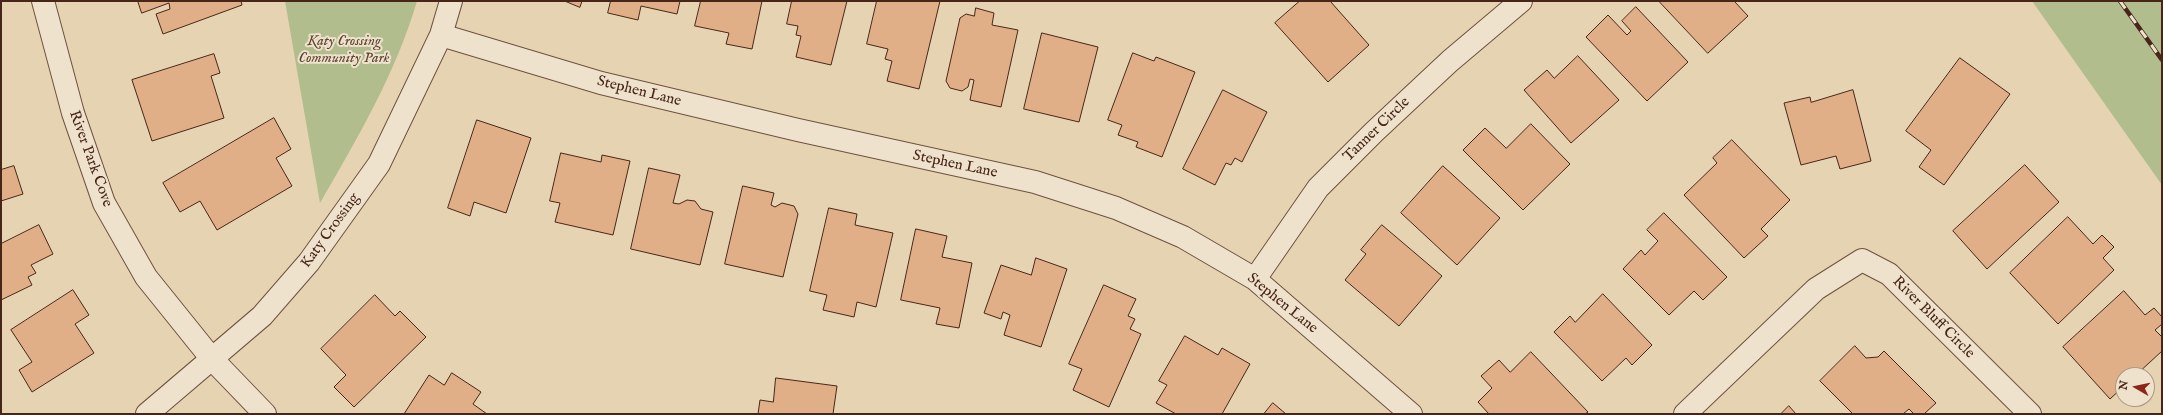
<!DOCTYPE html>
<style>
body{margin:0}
#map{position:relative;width:2163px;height:415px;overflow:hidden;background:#e6d3b2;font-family:"IM FELL English",serif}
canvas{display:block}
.frame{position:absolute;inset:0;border:2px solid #472619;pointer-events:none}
.north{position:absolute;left:2115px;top:367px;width:40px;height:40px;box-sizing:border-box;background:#efe2cd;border:1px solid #ac9785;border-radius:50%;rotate:279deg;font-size:11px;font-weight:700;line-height:16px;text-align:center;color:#472619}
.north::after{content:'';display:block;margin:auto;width:14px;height:18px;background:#8f2418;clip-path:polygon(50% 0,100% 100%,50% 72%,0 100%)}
</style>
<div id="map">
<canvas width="2163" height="415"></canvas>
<div class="frame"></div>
<div class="north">N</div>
</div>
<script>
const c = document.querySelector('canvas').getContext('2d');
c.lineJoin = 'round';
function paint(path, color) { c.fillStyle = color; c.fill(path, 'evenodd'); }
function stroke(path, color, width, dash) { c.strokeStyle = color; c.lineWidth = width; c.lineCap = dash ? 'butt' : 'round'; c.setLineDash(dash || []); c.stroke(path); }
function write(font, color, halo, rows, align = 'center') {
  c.font = font + ' "IM FELL English",serif'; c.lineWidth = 4; c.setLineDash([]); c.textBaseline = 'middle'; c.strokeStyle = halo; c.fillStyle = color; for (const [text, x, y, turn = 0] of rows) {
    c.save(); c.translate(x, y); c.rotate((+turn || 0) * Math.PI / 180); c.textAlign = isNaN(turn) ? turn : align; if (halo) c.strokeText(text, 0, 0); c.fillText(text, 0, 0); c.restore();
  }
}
paint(new Path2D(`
 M285,1H417C396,73 357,139 320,203Z
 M2032,1H2162V185Z`), '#b2bd8e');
const building = new Path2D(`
 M138,1H241L242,5L163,34L156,14L170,9L169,3L142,13Z
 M565,1H582L580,7Z
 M611,1H680L677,14L641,6L638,20L608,13Z
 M701,1H762L752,49L726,44L729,33L695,26Z
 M792,1H847L831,65L796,57L801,36L796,35L798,26L787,24Z
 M877,1H940L919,89L887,81L892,61L885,59L888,49L867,44Z
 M1300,1H1330L1369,45L1328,82L1275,23Z
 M1659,1H1734L1748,16L1708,53Z
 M1636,7L1688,62L1647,101L1586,37L1608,15L1627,35L1631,31L1622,21Z
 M976,8L994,13L992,25L1018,30L1001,107L970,100L974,80L970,79L968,87L962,91L950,88L946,81L960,18L966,14L974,16Z
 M1042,33L1098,47L1079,122L1024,109Z
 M1133,53L1154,61L1156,57L1195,72L1162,157L1136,147L1138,142L1118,135L1122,125L1108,120Z
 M214,54L220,73L211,76L224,118L152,141L132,80Z
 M1578,56L1619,100L1571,143L1524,90L1547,70L1554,78Z
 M1960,58L2010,94L1944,185L1919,167L1931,150L1906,131Z
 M1223,90L1267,112L1242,162L1235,158L1231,165L1226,163L1215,185L1183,169Z
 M1853,90L1871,161L1840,169L1836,156L1801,165L1784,103L1810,97L1811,102Z
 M274,118L291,149L276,158L292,186L217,230L200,201L180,212L163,183Z
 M477,120L531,138L506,213L474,202L470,216L448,208Z
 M1531,124L1570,164L1523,210L1463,150L1485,128L1506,148Z
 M1732,140L1790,200L1761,229L1768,236L1744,258L1684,195L1717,163L1713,158Z
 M561,153L601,162L602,155L630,161L613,235L555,222L560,203L550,201Z
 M2025,165L2059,202L1987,269L1953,231Z
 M14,166L23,194L1,201V170Z
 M1443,166L1500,218L1457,265L1401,213Z
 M649,168L680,175L673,203L679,204L687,200L695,201L701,209L713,212L700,265L631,249Z
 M743,186L774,193L771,205L775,207L782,203L794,206L798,214L783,277L725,264Z
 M829,208L857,214L855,225L893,233L876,307L857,302L854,317L823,310L827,295L810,291Z
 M1664,213L1727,277L1703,300L1694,291L1669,315L1623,269L1641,250L1645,255L1658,241L1647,230Z
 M2068,217L2093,244L2102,235L2114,247L2103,258L2114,270L2058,324L2010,273Z
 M39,225L53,254L31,265L36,273L28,277L32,285L1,300V244Z
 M1382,225L1442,276L1399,326L1345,280L1366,254L1361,250Z
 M916,229L947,236L942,257L972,263L959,328L936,324L940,308L901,300Z
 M1036,258L1067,269L1041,347L1004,335L1010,315L1003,312L1001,319L984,313L1001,265L1031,275Z
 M1104,285L1136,299L1128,316L1135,319L1130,329L1141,334L1109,407L1073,390L1082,369L1069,364Z
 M73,290L89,315L75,324L94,353L32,392L19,370L32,362L11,330Z
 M2124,291L2145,315L2154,308L2162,317V324L2155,330L2162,337V351L2136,375H2123V387L2110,399L2063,347Z
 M1603,294L1652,345L1632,365L1626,358L1602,381L1554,332L1570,316L1575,322Z
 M375,295L395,316L400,311L426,337L354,407L334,387L346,375L321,349Z
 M1185,336L1218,355L1222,348L1250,364L1222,414H1176L1156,403L1167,385L1159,381Z
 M1855,346L1866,358L1878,357L1884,351L1936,403L1924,414H1914L1909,409L1903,414H1853L1820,381Z
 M1531,352L1588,412L1585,414H1489L1478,402L1492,388L1481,376L1499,360L1510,372Z
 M452,373L481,392L473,404L487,414H404L429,375L444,385Z
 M776,378L837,386L833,414H758L760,400L773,402Z
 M1273,403L1286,414H1264Z
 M1789,406L1796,414H1781Z`);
paint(building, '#e1af87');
stroke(building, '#472619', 1);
const street = new Path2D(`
 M43,1L73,113L104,203L146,277L212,359L265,414
 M441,35L601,83L798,130L1035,182L1116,208L1183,237L1255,279L1411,414
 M1255,279L1318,188L1374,132L1450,61L1521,1
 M147,414L262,316L309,262L379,164L441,35L451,1
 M1685,414L1816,289L1862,260L1889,274L2030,414`);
stroke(street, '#6f513f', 24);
stroke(street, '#efe2cd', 22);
const rail = new Path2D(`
 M2120,1L2162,60`);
stroke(rail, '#472619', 4.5);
stroke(rail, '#efe2cd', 3, [9]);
write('italic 15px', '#5c4430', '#efe2cd', [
 ["Katy Crossing",344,42],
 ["Community Park",344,59]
]);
write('15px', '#472619', '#efe2cd', [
 ["Stephen Lane",639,92,14],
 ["Tanner Circle",1377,130,-44],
 ["River Park Cove",90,159,70],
 ["Stephen Lane",955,165,12],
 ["Katy Crossing",331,231,-54],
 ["Stephen Lane",1282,304,39],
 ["River Bluff Circle",1933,318,45]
]);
</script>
